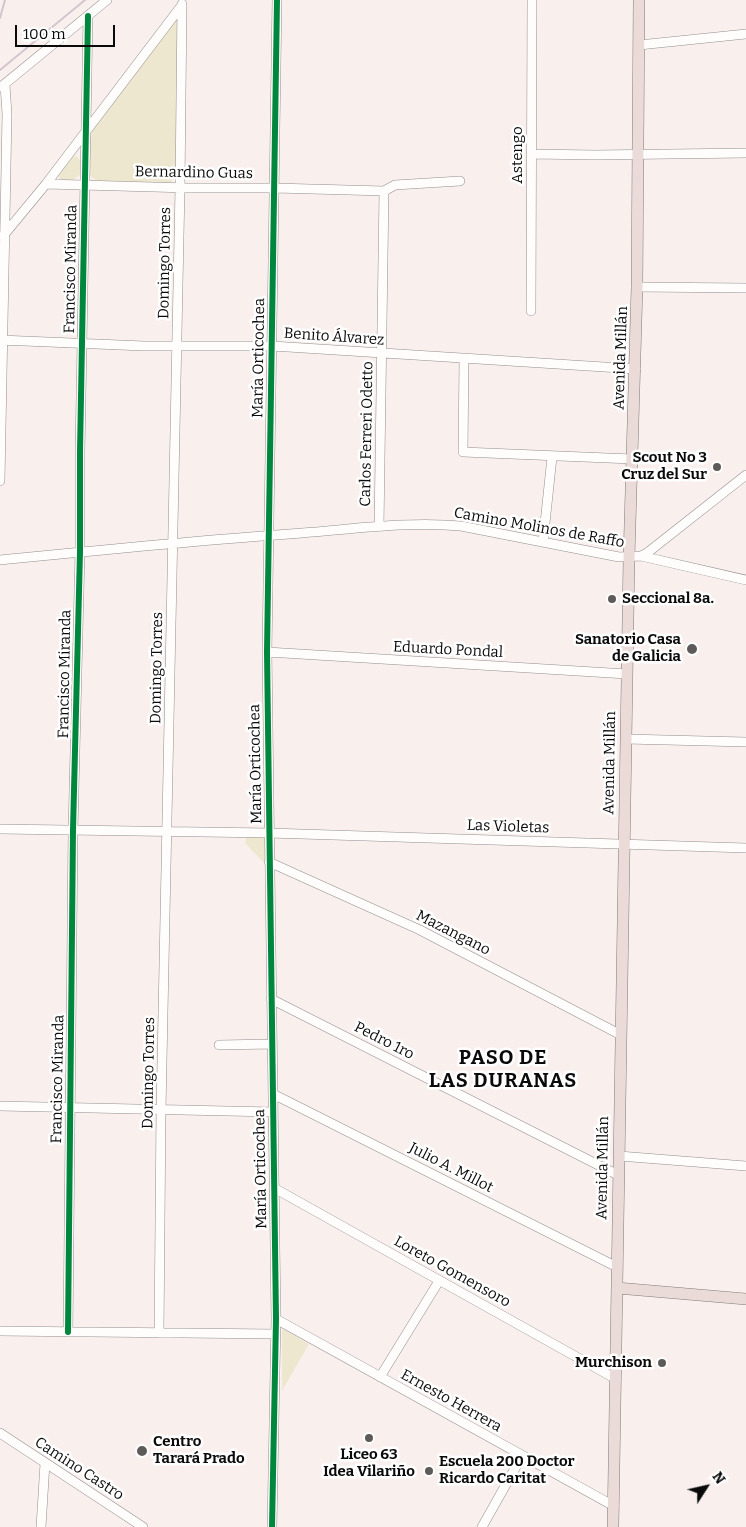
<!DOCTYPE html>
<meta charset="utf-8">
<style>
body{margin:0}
#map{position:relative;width:746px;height:1527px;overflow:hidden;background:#f9f0ee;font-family:Bitter,serif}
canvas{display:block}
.north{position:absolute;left:681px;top:1462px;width:50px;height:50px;-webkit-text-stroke:4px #fff;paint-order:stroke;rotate:55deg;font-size:14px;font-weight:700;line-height:20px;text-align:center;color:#0a0a0a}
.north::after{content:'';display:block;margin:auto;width:18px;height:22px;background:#0a0a0a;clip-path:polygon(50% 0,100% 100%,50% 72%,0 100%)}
.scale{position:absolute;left:15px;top:25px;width:100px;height:22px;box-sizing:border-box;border:2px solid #0a0a0a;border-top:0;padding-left:6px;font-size:15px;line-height:18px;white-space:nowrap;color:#0a0a0a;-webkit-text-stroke:4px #fff;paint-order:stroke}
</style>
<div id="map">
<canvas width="746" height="1527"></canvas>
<div class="north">N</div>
<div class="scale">100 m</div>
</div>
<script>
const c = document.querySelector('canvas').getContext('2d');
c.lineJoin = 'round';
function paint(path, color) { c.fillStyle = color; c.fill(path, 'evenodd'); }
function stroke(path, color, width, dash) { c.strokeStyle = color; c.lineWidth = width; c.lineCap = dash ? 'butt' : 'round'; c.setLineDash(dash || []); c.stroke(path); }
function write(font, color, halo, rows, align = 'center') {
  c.font = font + ' Bitter,serif'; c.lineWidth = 5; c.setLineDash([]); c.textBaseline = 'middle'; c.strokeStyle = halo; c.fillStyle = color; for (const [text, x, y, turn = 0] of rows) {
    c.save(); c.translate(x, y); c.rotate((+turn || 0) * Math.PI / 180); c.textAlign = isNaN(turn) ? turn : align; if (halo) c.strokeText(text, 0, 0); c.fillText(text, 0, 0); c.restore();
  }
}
paint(new Path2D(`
 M175,20L178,21L176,176L171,182L167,183L98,181C94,179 91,177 89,173C86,163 89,139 93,130Z
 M77,156L81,162L80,175L73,180H61L58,176L73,157Z
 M247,836C254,836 263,834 266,841V863L263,862L245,843Z
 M282,1330H285L309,1344L282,1391Z`), '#eee7cf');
const minor = new Path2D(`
 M639,45L746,34
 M1,87L107,0
 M532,154L595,155L746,153
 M46,184L189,188H275L384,191L395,185L460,181
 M3,236L46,184L182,5
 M637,287L746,288
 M531,311L532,0
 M0,340L144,346H272L636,369
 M464,359L463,452L632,459
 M0,481L7,114L5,85
 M379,527L384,191
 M543,542L552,457
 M641,556L746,580
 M0,560C101,550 201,540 302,533C354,529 409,521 461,526L619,557L641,556L647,553L746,475
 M267,652L627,674
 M626,739L746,742
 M0,829L269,833L746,848
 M269,862L420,930L621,1035
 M271,999L618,1175
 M219,1045L272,1044
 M273,1094L617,1267
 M0,1106L273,1112
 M619,1156L746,1166
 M274,1188L616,1379
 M276,1319L614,1506
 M0,1331L275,1334
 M68,1332L73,830L80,552V451L88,16
 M159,1333L161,1110L180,188L182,4
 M380,1377L439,1281
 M0,1433L143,1527
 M41,1527L45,1463
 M272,1527L276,1319L267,652L277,0
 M482,1527L522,1456`);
const major = new Path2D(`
 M617,1288L746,1299
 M613,1527L629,558L637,287L639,0`);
stroke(minor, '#928e8d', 10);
stroke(major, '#7f7b7a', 12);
stroke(minor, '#fefdfc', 9);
stroke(major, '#eadbd9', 11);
stroke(new Path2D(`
 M0,18L5,0
 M0,70L85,0`), '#d4c4ce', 2);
stroke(new Path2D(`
 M68,1332L73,830L80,552V451L88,16
 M272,1527L276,1319L267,652L277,0`), '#00873e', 6);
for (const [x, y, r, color] of [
 [717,467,5,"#5e5a5a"],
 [612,599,5,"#5e5a5a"],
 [692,649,6,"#5e5a5a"],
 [662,1363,5,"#5e5a5a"],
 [369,1438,5,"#5e5a5a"],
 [142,1451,6,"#5e5a5a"],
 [429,1471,5,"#5e5a5a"]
]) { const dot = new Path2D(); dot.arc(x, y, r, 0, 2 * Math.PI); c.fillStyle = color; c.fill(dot); stroke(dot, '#fff', 2); }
write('15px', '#0a0a0a', '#fff', [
 ["Astengo",518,155,-90],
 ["Bernardino Guas",194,173,1],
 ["Domingo Torres",165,263,-89],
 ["Francisco Miranda",71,269,-89],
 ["Benito Álvarez",334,337,4],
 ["María Orticochea",259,358,-89],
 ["Avenida Millán",621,358,-88],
 ["Carlos Ferreri Odetto",367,434,-89],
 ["Camino Molinos de Raffo",539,528,10],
 ["Eduardo Pondal",448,650,3],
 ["Domingo Torres",157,668,-89],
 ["Francisco Miranda",65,674,-89],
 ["Avenida Millán",610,763,-89],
 ["María Orticochea",256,764,-91],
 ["Las Violetas",508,827,2],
 ["Mazangano",453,933,27],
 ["Pedro 1ro",384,1041,27],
 ["Domingo Torres",149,1073,-89],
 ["Francisco Miranda",58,1079,-89],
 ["Julio A. Millot",451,1168,27],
 ["Avenida Millán",603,1168,-89],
 ["María Orticochea",261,1169,-91],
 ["Loreto Gomensoro",452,1272,29],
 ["Ernesto Herrera",451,1401,29],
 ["Camino Castro",79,1469,33]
]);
write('bold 15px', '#0a0a0a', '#fff', [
 ["Scout No 3",707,458],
 ["Cruz del Sur",707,475],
 ["Seccional 8a.",622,599,"left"],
 ["Sanatorio Casa",681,640],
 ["de Galicia",681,657],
 ["Murchison",652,1363],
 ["Centro",153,1442,"left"],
 ["Tarará Prado",153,1459,"left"],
 ["Liceo 63",369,1455,"center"],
 ["Idea Vilariño",369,1472,"center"],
 ["Escuela 200 Doctor",439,1462,"left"],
 ["Ricardo Caritat",439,1479,"left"]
], 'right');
c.letterSpacing = '1px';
write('bold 20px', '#0a0a0a', '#fff', [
 ["PASO DE",503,1058],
 ["LAS DURANAS",503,1081]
]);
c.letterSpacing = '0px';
</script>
